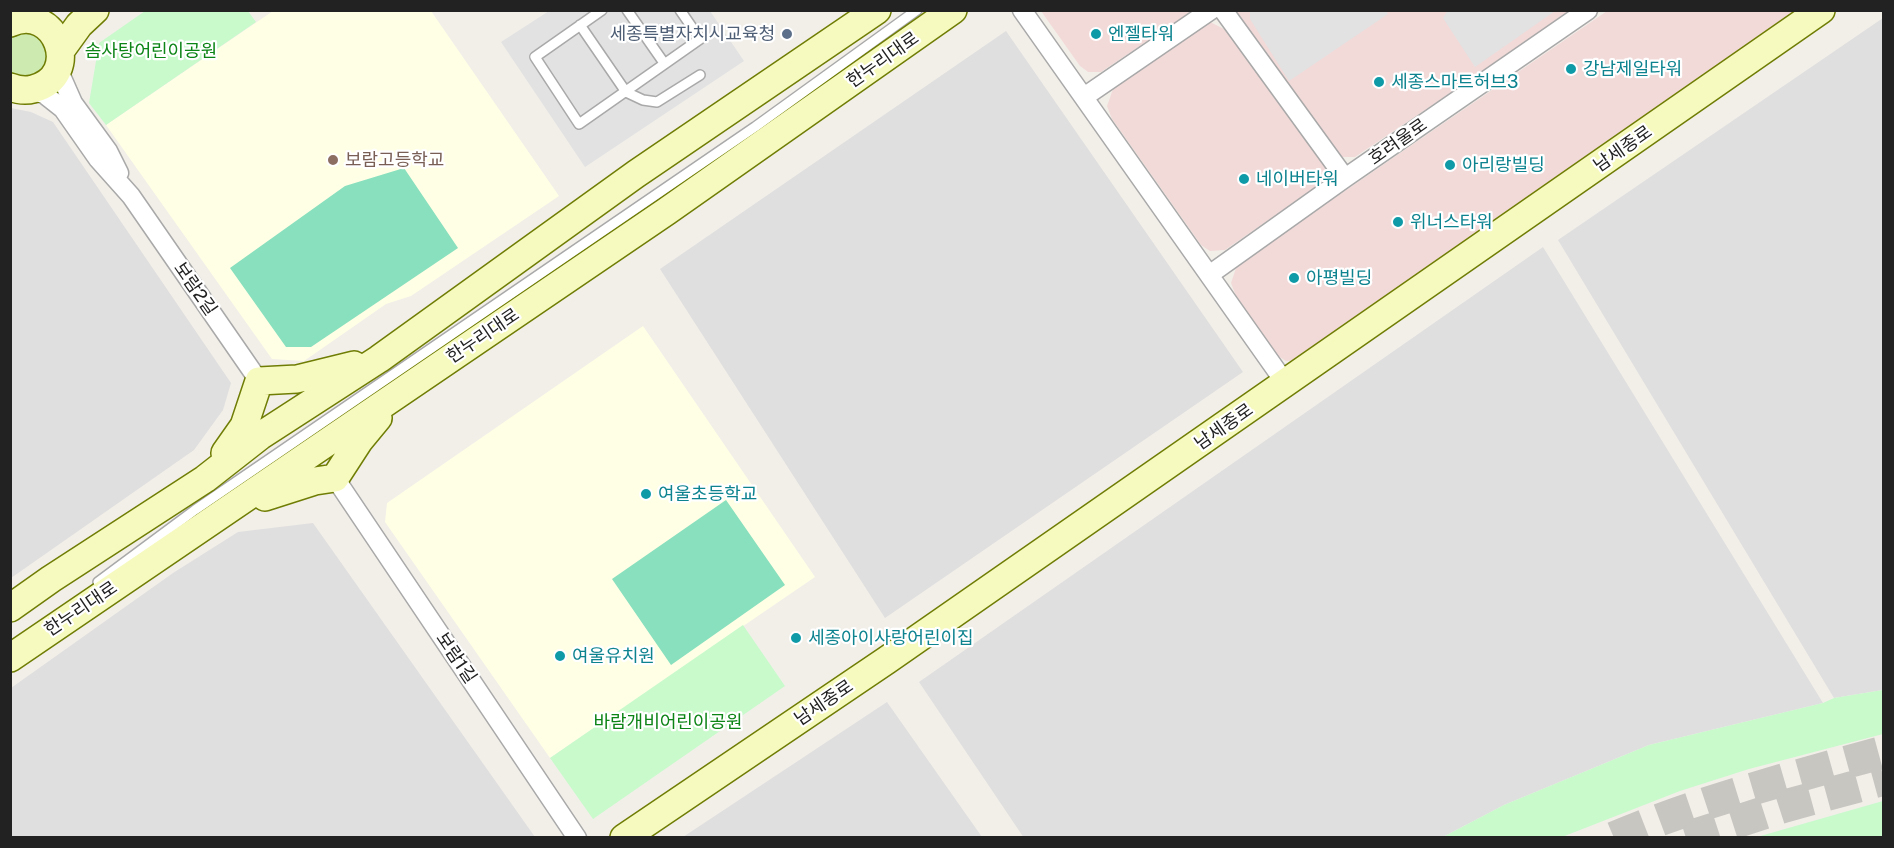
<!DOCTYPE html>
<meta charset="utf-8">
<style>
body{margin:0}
#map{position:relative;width:1894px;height:848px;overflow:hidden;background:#f2efe9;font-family:"Public Sans",sans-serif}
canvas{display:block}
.frame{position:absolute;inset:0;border:12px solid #222;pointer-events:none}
</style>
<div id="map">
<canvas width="1894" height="848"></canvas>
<div class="frame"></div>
</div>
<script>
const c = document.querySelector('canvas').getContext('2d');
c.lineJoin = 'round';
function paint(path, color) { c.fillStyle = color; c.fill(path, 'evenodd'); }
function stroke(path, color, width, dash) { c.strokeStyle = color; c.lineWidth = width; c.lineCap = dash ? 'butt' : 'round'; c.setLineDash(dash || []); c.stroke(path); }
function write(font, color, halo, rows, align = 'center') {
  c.font = font + ' "Public Sans","Noto Sans KR",sans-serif'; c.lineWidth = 4.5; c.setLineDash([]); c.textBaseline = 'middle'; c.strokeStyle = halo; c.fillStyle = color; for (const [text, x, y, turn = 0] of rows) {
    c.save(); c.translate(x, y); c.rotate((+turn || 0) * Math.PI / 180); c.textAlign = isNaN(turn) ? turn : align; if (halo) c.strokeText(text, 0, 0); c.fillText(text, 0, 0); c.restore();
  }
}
paint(new Path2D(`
 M1883,18V690L1834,698L1558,240Z
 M1006,31L1243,372L885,618L660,269Z
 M11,108L31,112L53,122L231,383L223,410L194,450L11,578Z
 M1543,247L1823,703L1649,745L1504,805L1443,837L1024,838L919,682Z
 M313,523L535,837H11V688L173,573L238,532Z
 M887,702L982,837H683Z`), '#e0dfdf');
paint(new Path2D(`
 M1238,10L1572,11L1355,157H1340L1243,26L1237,13Z
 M1041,11V10L1192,11L1101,72H1088L1080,66Z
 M1607,11H1806L1301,360L1286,361L1278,356L1236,296L1231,283L1237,265Z
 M1210,22L1226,30L1325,166V172L1322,183L1225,250L1210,251L1201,245L1112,119L1107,106L1113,89Z`), '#f2dad9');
paint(new Path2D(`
 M273,11H431L559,196L411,296L386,304L304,361L272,359L106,125Z
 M643,326L815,577L550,758L385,522L387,503Z`), '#ffffe5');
paint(new Path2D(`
 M26,33C64,42 42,92 11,73V37Z`), '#cdebb0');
paint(new Path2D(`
 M145,11H248L256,22L106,125L89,103L99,43Z
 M743,625L785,686L593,819L550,758Z
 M1883,690V734L1749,769L1680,791L1562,837H1443L1504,805L1649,745L1823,703L1834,698Z
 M1883,801V837H1757Z`), '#c8facc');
paint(new Path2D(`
 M404,168L458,248L311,347H286L230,268L345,186Z
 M726,500L785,585L671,665L612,579Z`), '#88e0be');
paint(new Path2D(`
 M1448,10H1555V11L1475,67L1443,18Z
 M549,11H710L744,61L585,167L501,42Z
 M1250,11L1386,10L1388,14L1289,81L1250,19Z`), '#e2e2e2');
stroke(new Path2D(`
 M1614,838C1701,801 1793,777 1884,752
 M1686,838L1785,806L1884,779`), '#c8c6c1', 33, [33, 16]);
const lane = new Path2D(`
 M602,10L535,57L579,124L700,39L680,10
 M627,10L664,63
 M580,25L626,92L643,100L657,102L700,75
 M98,582L195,510L755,127L917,10`);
const street = new Path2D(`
 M1022,10L1286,384
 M1223,10L1345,178
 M58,69L73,103L108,151L119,173
 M27,90L44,94L63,109L98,159L131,196L259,381
 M1084,97L1211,10
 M1209,275L1345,178L1588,10
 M335,478L577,838`);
const secondary = new Path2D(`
 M10,23C56,2 84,76 33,89C26,91 18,90 10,87
 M61,50L79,25L95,10
 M225,453L244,426L259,381L297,379L354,365
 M265,497L315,481L335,478L359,441L378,418
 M10,608L51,579L205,479L260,436L379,359L636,174L877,10
 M10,658L667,211L953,10
 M624,838L887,660L1821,10`);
stroke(lane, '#a9a9a9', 12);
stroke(street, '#a9a9a9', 21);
stroke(secondary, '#707d05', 30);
stroke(lane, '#fff', 9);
stroke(street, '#fff', 18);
stroke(secondary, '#f7fabf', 27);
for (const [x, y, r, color] of [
 [787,34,6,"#5c6f8a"],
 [1096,34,6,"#0f9aa8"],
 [1571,69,6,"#0f9aa8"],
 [1379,82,6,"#0f9aa8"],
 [333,160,6,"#8d6e63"],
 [1450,165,6,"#0f9aa8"],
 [1244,179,6,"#0f9aa8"],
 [1398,222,6,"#0f9aa8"],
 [1294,278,6,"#0f9aa8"],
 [646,494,6,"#0f9aa8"],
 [796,638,6,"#0f9aa8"],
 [560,656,6,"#0f9aa8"]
]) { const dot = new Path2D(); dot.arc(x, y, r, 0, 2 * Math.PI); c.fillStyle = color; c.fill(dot); stroke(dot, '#fff', 2); }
write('18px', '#4e5e75', '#fff', [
 ["세종특별자치시교육청",775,34]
], 'right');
write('18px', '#0d838f', '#fff', [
 ["엔젤타워",1108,34],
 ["강남제일타워",1583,69],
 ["세종스마트허브3",1391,82],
 ["아리랑빌딩",1462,165],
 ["네이버타워",1256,179],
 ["위너스타워",1410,222],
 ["아평빌딩",1306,278],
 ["여울초등학교",658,494],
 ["세종아이사랑어린이집",808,638],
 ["여울유치원",572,656]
], 'left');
write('18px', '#0c8416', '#fff', [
 ["솜사탕어린이공원",151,51],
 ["바람개비어린이공원",668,722]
]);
write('18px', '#222', '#fff', [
 ["한누리대로",883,60,-35],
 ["호려울로",1398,142,-35],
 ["남세종로",1623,149,-35],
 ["보람2길",195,289,55],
 ["한누리대로",483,336,-34],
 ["남세종로",1224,427,-35],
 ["한누리대로",81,609,-34],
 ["보람1길",456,658,56],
 ["남세종로",824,703,-34]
]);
write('18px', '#785e54', '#fff', [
 ["보람고등학교",345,160]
], 'left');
</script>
